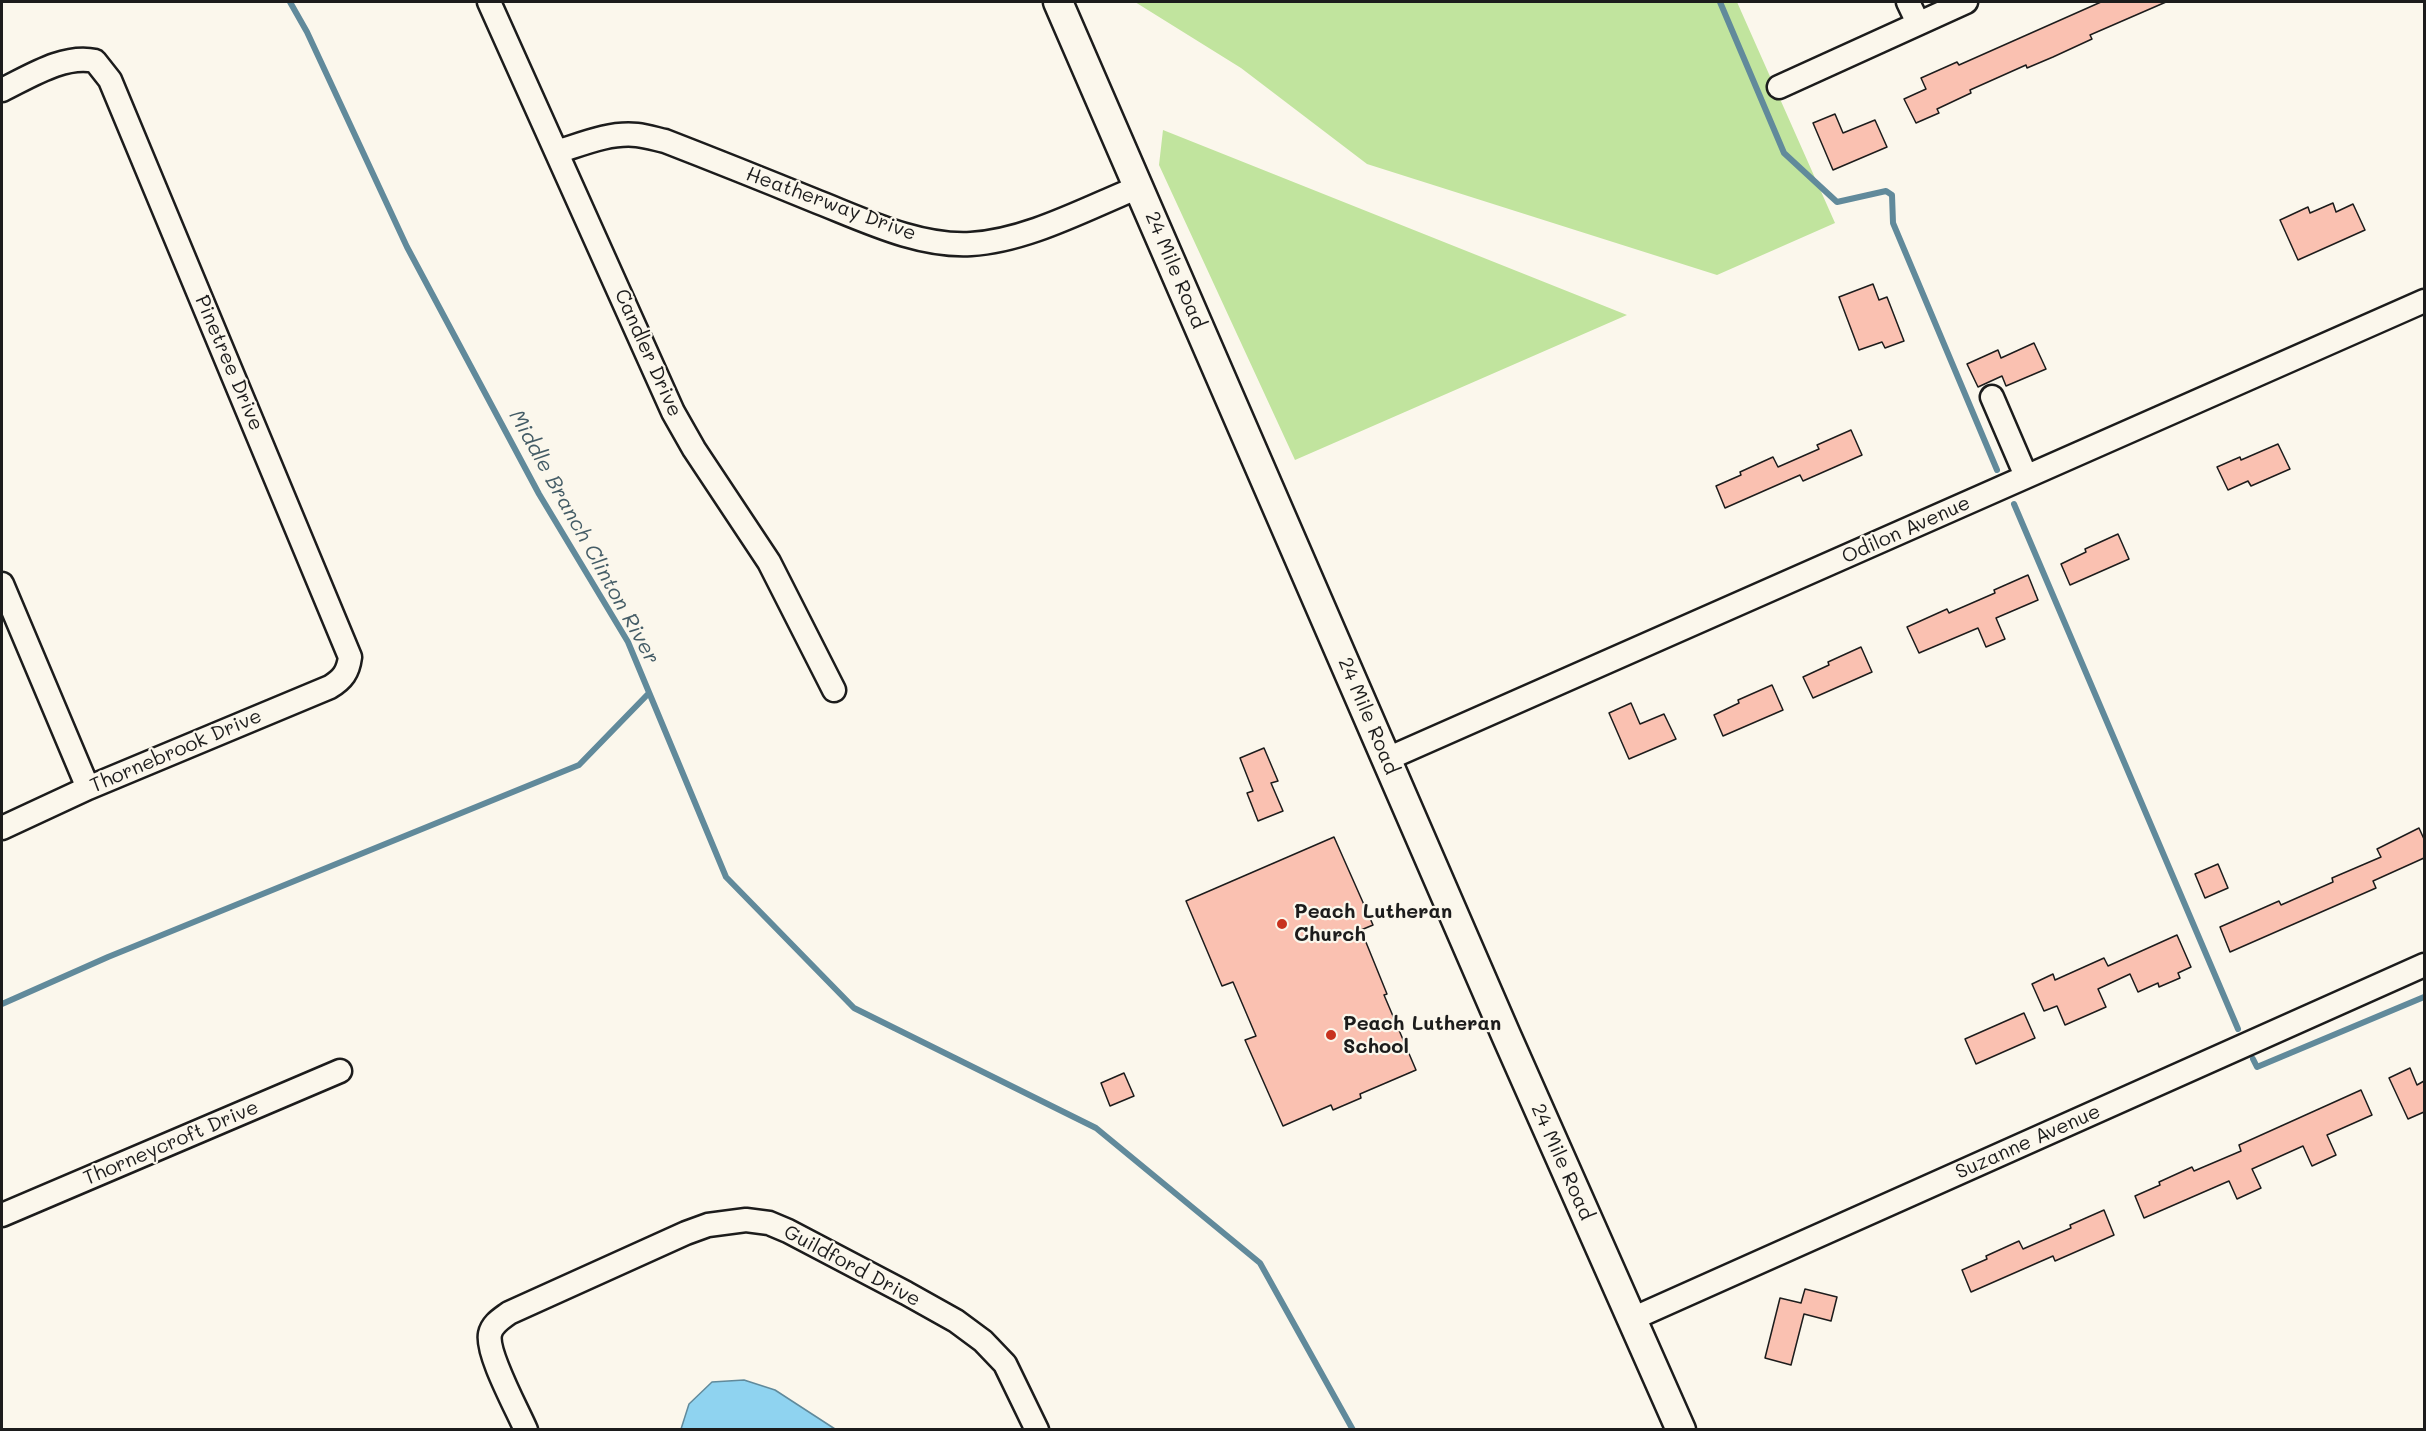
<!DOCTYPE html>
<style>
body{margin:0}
#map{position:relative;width:2426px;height:1431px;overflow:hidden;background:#fbf7ec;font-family:Mali,sans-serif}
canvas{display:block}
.frame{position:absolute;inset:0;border:3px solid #1c1c1c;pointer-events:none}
</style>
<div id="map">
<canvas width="2426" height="1431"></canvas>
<div class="frame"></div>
</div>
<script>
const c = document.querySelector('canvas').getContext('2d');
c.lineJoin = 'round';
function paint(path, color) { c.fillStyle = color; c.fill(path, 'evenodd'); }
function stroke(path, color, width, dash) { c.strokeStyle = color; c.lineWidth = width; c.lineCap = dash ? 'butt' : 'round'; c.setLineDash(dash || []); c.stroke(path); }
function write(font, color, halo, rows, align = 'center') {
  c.font = font + ' Mali,sans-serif'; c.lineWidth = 4.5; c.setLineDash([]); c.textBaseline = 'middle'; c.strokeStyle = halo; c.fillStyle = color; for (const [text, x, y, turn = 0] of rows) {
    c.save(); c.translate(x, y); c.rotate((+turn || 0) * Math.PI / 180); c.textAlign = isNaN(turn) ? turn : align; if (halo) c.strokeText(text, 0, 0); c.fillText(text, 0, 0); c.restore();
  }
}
paint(new Path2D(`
 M1135,2H1737L1835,223L1717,275L1367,164L1241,68Z
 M1163,130L1627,315L1295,460L1159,165Z`), '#c1e49e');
const water = new Path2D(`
 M744,1380L775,1390L835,1429H681L689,1404L712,1382Z`);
paint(water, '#8fd3f0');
stroke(water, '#618a9b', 1.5);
stroke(new Path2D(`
 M290,2L307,32L407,247L539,494L628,642L726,877L854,1008L1096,1128L1260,1263L1353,1430
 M1720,2L1784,153L1837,202L1886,191L1892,195L1893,223L1997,470
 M2014,504L2238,1029
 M2,1004L108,957L579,765L649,693
 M2253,1059L2257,1067L2424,997`), '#618a9b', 6);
const building = new Path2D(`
 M2101,2H2166L2090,35L2092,39L2053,57L2027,68L2026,65L1970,90L1971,93L1937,109L1939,113L1916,123L1904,99L1926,89L1921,78L1957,62L1959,65Z
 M1835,114L1843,133L1875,120L1887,147L1833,170L1813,123Z
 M2333,203L2336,212L2353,204L2365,230L2298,260L2280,220L2308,207L2310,213Z
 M1873,284L1879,300L1887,297L1904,341L1885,348L1882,342L1859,350L1839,297Z
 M2034,343L2046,369L2006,386L2002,376L1978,387L1967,364L1998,350L2001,358Z
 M1851,430L1862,455L1803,481L1800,475L1725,508L1716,486L1741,475L1740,472L1773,457L1778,467L1819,449L1817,445Z
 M2278,444L2290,469L2251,486L2248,481L2228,490L2217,467L2240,457L2241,460Z
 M2118,534L2129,559L2070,585L2061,564L2086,552L2085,549Z
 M2028,575L2038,600L1996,618L2005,639L1986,647L1978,628L1919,653L1907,627L1947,609L1949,613L1995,593L1994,590Z
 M1861,647L1872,672L1813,698L1803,677L1829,665L1828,662Z
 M1772,685L1783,710L1723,736L1714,715L1739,703L1738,700Z
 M1631,703L1640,724L1664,714L1676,739L1629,759L1609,713Z
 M1264,748L1278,781L1271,783L1283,811L1258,821L1247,793L1253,791L1240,758Z
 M2419,828L2424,839V858L2373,881L2376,888L2230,952L2220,927L2279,901L2281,905L2333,882L2332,878L2381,857L2377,849Z
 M1334,837L1373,925L1361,930L1387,994L1384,995L1416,1070L1360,1094L1361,1098L1333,1110L1331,1105L1283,1126L1245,1040L1256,1036L1233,982L1222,986L1186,901Z
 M2218,864L2228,888L2205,898L2195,874Z
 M2177,935L2191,967L2178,973L2180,978L2159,987L2158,983L2138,992L2130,974L2098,989L2106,1007L2065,1025L2057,1006L2044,1011L2032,984L2053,974L2055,980L2104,958L2108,966Z
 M2024,1013L2035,1038L1976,1064L1965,1039Z
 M2410,1068L2417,1085L2424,1081V1112L2408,1119L2389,1078Z
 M1124,1073L1134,1096L1110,1106L1101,1083Z
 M2361,1090L2372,1115L2327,1135L2336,1155L2312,1166L2303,1146L2252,1169L2261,1188L2237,1199L2229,1181L2144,1218L2135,1196L2160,1185L2159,1182L2192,1167L2194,1171L2241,1151L2239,1145Z
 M2104,1210L2114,1235L2055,1261L2053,1256L1971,1292L1962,1270L1987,1259L1986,1256L2019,1241L2023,1249L2071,1228L2070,1225Z
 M1805,1289L1837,1297L1831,1321L1804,1314L1791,1365L1765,1358L1780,1298L1801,1303Z`);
paint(building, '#fac1b1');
stroke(building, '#1c1c1c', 1.5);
const minor = new Path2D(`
 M489,2L673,412L694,449L769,562L834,690
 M1908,2L1918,23
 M1779,87L1966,2
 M2,90C29,77 64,54 95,61L110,80L350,657C348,672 343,679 330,687L88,788L2,828
 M557,152C582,144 610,132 637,135C646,136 656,139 665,141C714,160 764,180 813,200C862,219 917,247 971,244C1027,241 1087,208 1139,187
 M1992,397L2026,476
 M2,584L88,788
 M1387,759L2424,301
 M2,1215L340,1071
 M1632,1319L2424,965
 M526,1430C517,1409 486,1353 490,1334C492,1324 501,1319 509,1313L686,1233L708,1225L746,1220L769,1223L788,1231L906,1293L956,1321L983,1341L1005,1364L1037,1430`);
const tertiary = new Path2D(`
 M1058,2L1506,1035L1681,1430`);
stroke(minor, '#1c1c1c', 27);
stroke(tertiary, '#1c1c1c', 33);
stroke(minor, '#fbf7ec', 22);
stroke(tertiary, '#fbf7ec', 28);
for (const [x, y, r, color] of [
 [1282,924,6,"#c8321e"],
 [1331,1035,6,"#c8321e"]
]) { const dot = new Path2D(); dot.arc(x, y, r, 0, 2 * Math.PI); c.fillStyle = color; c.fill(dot); stroke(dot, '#fbf7ec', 2); }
write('20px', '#1c1c1c', '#fbf7ec', [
 ["Heatherway Drive",831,204,20],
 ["24 Mile Road",1175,270,67],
 ["Candler Drive",648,353,66],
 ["Pinetree Drive",229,363,67],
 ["Odilon Avenue",1906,530,-24],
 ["24 Mile Road",1368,716,67],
 ["Thornebrook Drive",176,751,-23],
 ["Suzanne Avenue",2028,1142,-24],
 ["Thorneycroft Drive",171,1143,-23],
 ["24 Mile Road",1562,1162,66],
 ["Guildford Drive",852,1266,28]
]);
write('bold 20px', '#1c1c1c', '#fbf7ec', [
 ["Peach Lutheran",1294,912],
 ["Church",1294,935],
 ["Peach Lutheran",1343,1024],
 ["School",1343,1047]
], 'left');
write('italic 21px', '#445c66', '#fbf7ec', [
 ["Middle Branch Clinton River",584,537,61]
]);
</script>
